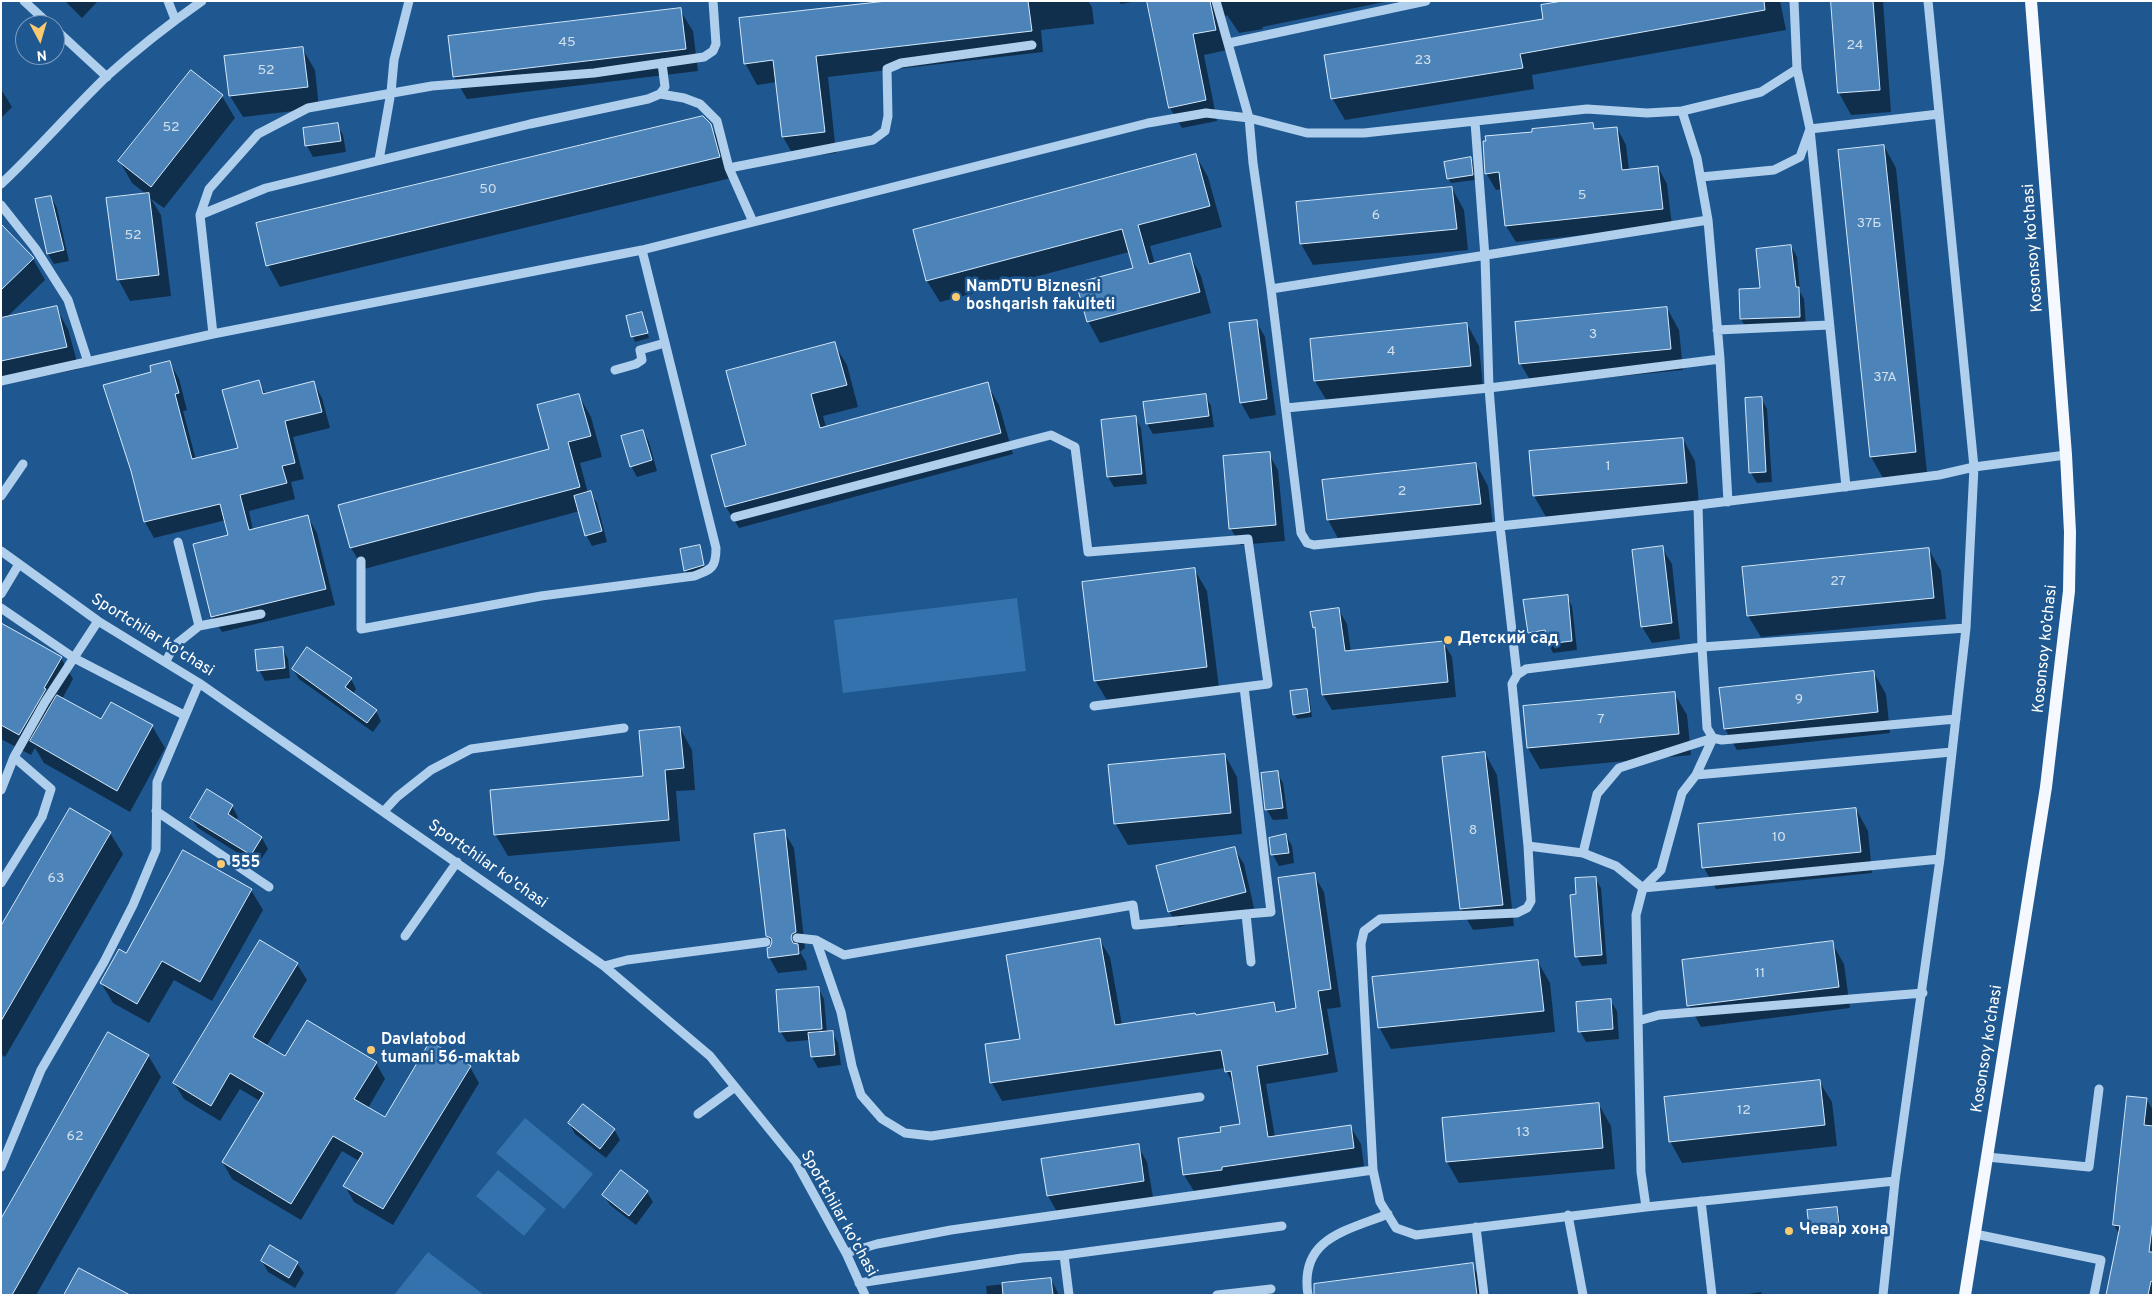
<!DOCTYPE html>
<meta charset="utf-8">
<style>
body{margin:0}
#map{position:relative;width:2154px;height:1296px;overflow:hidden;background:#1f5890;font-family:Overpass,sans-serif}
canvas{display:block}
.frame{position:absolute;inset:0;border:2px solid #fff;pointer-events:none}
.north{position:absolute;left:15px;top:15px;width:50px;height:50px;box-sizing:border-box;background:#1f5890;border:1px solid #799bbc;border-radius:50%;rotate:174deg;font-size:14px;font-weight:700;line-height:20px;text-align:center;color:#fff}
.north::after{content:'';display:block;margin:auto;width:18px;height:22px;background:#fbc96f;clip-path:polygon(50% 0,100% 100%,50% 72%,0 100%)}
</style>
<div id="map">
<canvas width="2154" height="1296"></canvas>
<div class="frame"></div>
<div class="north">N</div>
</div>
<script>
const c = document.querySelector('canvas').getContext('2d');
c.lineJoin = 'round';
function paint(path, color) { c.fillStyle = color; c.fill(path, 'evenodd'); }
function stroke(path, color, width, dash) { c.strokeStyle = color; c.lineWidth = width; c.lineCap = dash ? 'butt' : 'round'; c.setLineDash(dash || []); c.stroke(path); }
function write(font, color, halo, rows, align = 'center') {
  c.font = font + ' Overpass,sans-serif'; c.lineWidth = 5; c.setLineDash([]); c.textBaseline = 'middle'; c.strokeStyle = halo; c.fillStyle = color; for (const [text, x, y, turn = 0] of rows) {
    c.save(); c.translate(x, y); c.rotate((+turn || 0) * Math.PI / 180); c.textAlign = isNaN(turn) ? turn : align; if (halo) c.strokeText(text, 0, 0); c.fillText(text, 0, 0); c.restore();
  }
}
paint(new Path2D(`
 M1017,598L1026,671L843,693L834,620Z
 M525,1118L593,1174L564,1209L496,1153Z
 M498,1170L546,1209L524,1236L476,1196Z
 M428,1252L484,1295H394Z`), '#3372ad');
paint(new Path2D(`
 M65,1H98L82,18Z
 M898,1H1088L1092,7L1094,24L1041,30L1043,52L828,77L836,153L795,158L783,137L777,82L757,85L745,63Z
 M1119,1H1137L1121,4Z
 M1148,1H1389L1262,27L1263,29L1239,33L1227,15L1221,21L1227,50L1204,55L1217,121L1182,128L1170,108Z
 M1570,1H1780L1786,30L1532,75L1534,89L1345,120L1332,98L1545,21Z
 M1832,1H1883L1891,112L1851,115L1839,93Z
 M680,10L693,31L698,71L467,99L454,77L450,37Z
 M302,48L315,70L319,108L243,117L230,96Z
 M191,72L222,96L235,118L164,208L151,199L161,215L171,296L130,301L118,279L146,194L132,183L120,162Z
 M1,89L12,107L1,118Z
 M337,124L343,135L346,152L313,157L307,146L304,129Z
 M1592,124L1596,130L1617,128L1626,145L1629,170L1658,167L1667,184L1672,226L1516,242L1506,226L1502,189L1496,190L1486,173L1534,133Z
 M710,125L723,147L731,178L280,287L268,265Z
 M1884,146L1896,168L1927,473L1883,478L1871,457Z
 M1196,156L1208,177L1222,227L1150,246L1155,264L1189,254L1201,276L1211,313L1100,343L1088,321L1134,269L1129,252L940,302L927,281L914,231Z
 M1471,158L1473,163L1475,180L1451,183L1448,178Z
 M1452,188L1464,210L1468,250L1313,265L1301,244Z
 M51,197L57,208L69,261L54,264L48,254Z
 M1,226L33,259L45,280L6,318L56,308L68,329L79,369L1,385Z
 M1791,246L1797,257L1800,292L1804,299L1806,327L1747,330L1741,319L1740,291L1761,290Z
 M1667,308L1679,330L1683,370L1533,385L1520,363Z
 M641,313L649,338L635,342L627,317Z
 M1256,321L1265,337L1276,415L1250,419L1241,403Z
 M1467,324L1479,346L1483,387L1328,403L1315,381L1311,340Z
 M834,344L847,365L858,407L823,416L826,427L987,384L999,405L1013,454L739,528L726,507L712,456L748,446Z
 M170,363L179,379L187,410L183,411L196,460L240,449L258,382L266,394L313,382L322,398L330,428L293,437L304,479L291,482L295,499L249,511L253,530L308,517L317,533L335,605L222,632L212,616L230,536L226,520L154,538L145,522L132,471L153,373Z
 M1205,395L1211,406L1214,427L1153,434L1147,424Z
 M579,396L591,417L602,457L580,463L588,493H590L597,503L607,542L592,546L586,535L580,511L364,569L351,548L340,506L550,450Z
 M1761,398L1767,409L1772,482L1757,483L1751,473Z
 M1135,417L1141,428L1147,484L1114,487L1108,477Z
 M643,431L649,442L657,471L637,477L631,466Z
 M1683,439L1695,461L1699,504L1546,517L1534,496Z
 M1269,454L1278,470L1285,541L1240,545L1231,529L1224,458Z
 M1476,464L1488,486L1493,525L1340,542L1328,520L1324,481Z
 M699,547L705,570L688,575L685,571Z
 M1662,548L1672,564L1680,639L1652,643L1642,627Z
 M1929,550L1941,571L1946,619L1761,637L1748,616L1744,568Z
 M1194,569L1207,591L1219,688L1108,702L1095,680Z
 M1567,597L1572,606L1577,650L1553,653L1547,639L1534,641L1529,632Z
 M1338,609L1347,624L1351,652L1443,642L1452,657L1456,697L1332,710L1323,695L1317,632L1314,627Z
 M1,639L61,658L73,679L62,699L102,721L111,703L152,726L165,748L130,812L44,763L35,748L31,755L1,739Z
 M282,648L288,659L290,678L265,681L259,670Z
 M293,669L351,679L356,689L353,694L376,711L381,721L373,732L299,679Z
 M1874,673L1886,694L1890,733L1737,750L1725,729Z
 M1306,690L1309,695L1312,717L1297,719L1295,715Z
 M1674,693L1687,715L1691,755L1540,769L1528,748Z
 M680,728L692,750L695,790L676,791L680,841L508,856L495,834L644,778Z
 M1485,753L1497,775L1514,926L1473,930L1461,909Z
 M1225,755L1237,777L1242,834L1128,845L1115,823Z
 M1277,772L1283,783L1288,819L1273,820L1266,809Z
 M232,806L238,817L236,821L262,838L268,849L257,865L198,828L191,818Z
 M1856,809L1868,831L1872,873L1716,889L1704,868Z
 M784,832L794,848L805,948L800,952L806,962L807,970L778,973L769,957L772,945L767,935Z
 M110,833L123,854L5,1057L1,1054V929Z
 M1286,835L1292,846L1294,863L1279,866L1273,855L1270,839Z
 M1234,848L1244,864L1254,908L1178,927L1169,911Z
 M1314,875L1324,892L1341,1007L1327,1009L1338,1072L1266,1084L1275,1137L1350,1126L1361,1144L1364,1166L1231,1185L1232,1188L1195,1193L1184,1175L1222,1133L1241,1125L1235,1088L1225,1068L1002,1101L992,1083L1022,1040L1099,939L1110,957L1122,1025L1196,1016L1273,1003L1279,1013L1298,1009Z
 M1595,878L1601,888L1607,964L1582,966L1577,957L1578,896Z
 M251,890L263,910L212,1001L174,980L149,1023L113,1003L101,983L126,954Z
 M1832,943L1844,964L1850,1008L1701,1027L1689,1005Z
 M1538,962L1550,983L1555,1032L1391,1049L1379,1027Z
 M297,964L307,980L266,1047L286,1058L376,1063L385,1079L368,1108L385,1119L470,1067L479,1083L393,1225L354,1202L345,1186L359,1161L342,1151L301,1220L232,1179L223,1163L260,1101L240,1089L220,1121L184,1099L174,1083Z
 M818,988L824,999L827,1033L832,1032L838,1043L841,1065L818,1068L812,1057L810,1040L787,1042L780,1031Z
 M1610,1000L1617,1011L1619,1039L1586,1042L1580,1031Z
 M148,1055L161,1077L36,1295H1Z
 M1819,1081L1832,1102L1837,1146L1682,1163L1670,1141Z
 M2146,1099L2153,1110V1295H2107L2119,1234L2114,1225Z
 M1599,1105L1611,1126L1615,1169L1459,1183L1447,1162L1443,1119Z
 M569,1123L614,1129L620,1140L606,1158L575,1134Z
 M1138,1146L1147,1162L1153,1197L1057,1212L1048,1196L1042,1160Z
 M647,1192L653,1202L636,1225L610,1205L604,1195Z
 M1836,1208L1839,1213L1841,1228L1813,1231L1810,1226Z
 M262,1261L297,1263L304,1273L295,1288L268,1272Z
 M1472,1265L1485,1286L1486,1295H1318Z
 M1051,1279L1059,1295H987L986,1286Z
 M1761,1292L1762,1295H1743Z`), '#0007');
const building = new Path2D(`
 M887,1H1028L1032,31L816,56L825,132L782,137L773,60L744,64L739,18Z
 M1147,1H1210L1216,30L1193,34L1206,100L1169,108Z
 M1563,1H1764L1765,10L1520,54L1523,68L1331,99L1324,55L1543,19L1541,5Z
 M1831,1H1873L1880,90L1838,93Z
 M681,8L686,49L453,77L448,36Z
 M303,47L308,87L229,96L224,56Z
 M191,70L223,95L151,187L118,161Z
 M703,116L711,124L720,157L266,266L256,223Z
 M338,123L341,141L305,146L303,128Z
 M1593,123L1594,129L1617,127L1622,170L1658,166L1663,209L1505,226L1499,172L1485,174L1483,141H1486L1485,136L1532,132V129Z
 M1884,145L1916,452L1870,457L1838,150Z
 M1196,154L1210,206L1138,225L1149,264L1190,253L1200,292L1087,322L1076,283L1133,268L1122,229L926,281L913,230Z
 M1471,157L1473,175L1447,179L1444,162Z
 M1452,187L1457,229L1300,244L1296,202Z
 M149,193L159,275L117,280L106,198Z
 M51,196L64,250L47,254L35,199Z
 M1,224L34,258L1,290Z
 M1791,245L1796,287H1799L1800,317L1740,319L1739,289L1760,288L1756,249Z
 M57,306L67,347L1,361V318Z
 M1667,307L1671,349L1519,364L1515,322Z
 M642,312L648,333L631,337L626,316Z
 M1257,320L1267,399L1240,403L1229,323Z
 M1467,323L1471,366L1314,381L1310,339Z
 M835,342L847,385L811,394L820,428L988,382L1001,433L725,507L711,455L746,445L726,371Z
 M170,361L179,393L175,394L192,459L238,448L222,390L259,380L263,394L314,381L322,412L285,421L295,463L282,466L287,483L240,495L249,530L308,515L326,589L211,617L193,544L228,535L220,504L144,522L131,471L103,385L151,372L150,366Z
 M579,394L591,436L568,442L580,487L350,548L338,505L549,449L537,405Z
 M1206,394L1209,416L1146,424L1143,402Z
 M1762,397L1766,472L1749,473L1745,398Z
 M1136,416L1142,474L1107,477L1101,420Z
 M643,430L652,460L630,467L621,436Z
 M1683,438L1687,483L1533,496L1529,451Z
 M1270,452L1276,525L1229,529L1223,456Z
 M1476,463L1481,504L1327,520L1322,480Z
 M591,491L602,531L585,536L574,496Z
 M700,545L704,565L684,571L680,549Z
 M1663,546L1672,623L1641,627L1632,550Z
 M1929,548L1934,598L1747,616L1742,567Z
 M1195,568L1207,667L1094,681L1082,582Z
 M1568,595L1572,641L1547,644L1545,630L1528,633L1523,600Z
 M1339,608L1345,651L1444,641L1448,682L1322,695L1315,627L1313,628L1310,612Z
 M1,623L62,657L44,688L46,689L19,735L1,725Z
 M283,647L285,668L257,671L255,650Z
 M307,647L352,678L345,687L377,710L367,723L292,669Z
 M1874,671L1878,712L1724,729L1719,688Z
 M1307,689L1310,712L1293,715L1290,691Z
 M1675,692L1679,734L1527,748L1523,706Z
 M57,695L101,719L111,702L153,725L117,791L30,741Z
 M680,727L684,768L665,770L669,820L494,835L490,790L643,776L639,731Z
 M1485,752L1503,905L1460,909L1442,757Z
 M1225,754L1231,813L1114,824L1108,765Z
 M1278,771L1283,808L1265,810L1261,773Z
 M207,789L233,805L228,814L262,837L251,855L190,818Z
 M70,808L111,832L1,1021V926Z
 M1856,808L1861,852L1702,868L1698,824Z
 M785,830L796,932L792,934L791,938L793,943L798,944L799,954L768,958L767,948L770,947L772,942L771,938L766,936L754,834Z
 M1286,834L1289,853L1271,855L1269,838Z
 M1235,847L1246,892L1168,912L1156,866Z
 M183,850L252,889L200,982L162,961L137,1004L100,983L119,949L126,953Z
 M1315,873L1331,989L1318,991L1328,1054L1257,1066L1268,1137L1351,1125L1354,1148L1222,1167V1170L1183,1175L1178,1138L1221,1132L1220,1127L1240,1124L1231,1071L1225,1072L1221,1050L990,1083L985,1044L1020,1039L1006,955L1100,938L1115,1025L1195,1013L1196,1015L1274,1002L1276,1012L1296,1008L1278,878Z
 M1596,877L1602,955L1575,957L1570,895L1576,894L1575,878Z
 M260,940L298,963L253,1037L285,1056L307,1020L377,1062L354,1099L385,1117L430,1041L471,1066L383,1209L343,1186L363,1153L333,1136L291,1204L222,1162L264,1093L230,1073L211,1106L173,1083Z
 M1833,941L1839,987L1687,1006L1682,960Z
 M1538,960L1544,1011L1378,1028L1372,977Z
 M819,987L822,1029L779,1032L776,990Z
 M1611,999L1613,1029L1578,1032L1576,1002Z
 M833,1031L835,1055L811,1057L808,1033Z
 M108,1032L149,1055L12,1295H1V1219Z
 M1820,1080L1825,1125L1669,1142L1664,1097Z
 M2127,1096L2147,1098L2144,1125L2153,1126V1220L2149,1252H2153V1282L2151,1281L2148,1295H2106L2120,1226L2113,1225Z
 M1599,1103L1603,1148L1446,1162L1442,1118Z
 M583,1104L615,1129L600,1149L568,1123Z
 M1139,1144L1144,1181L1047,1196L1041,1159Z
 M621,1170L648,1191L629,1216L602,1195Z
 M1837,1207L1839,1223L1809,1227L1807,1210Z
 M270,1245L298,1262L289,1278L261,1261Z
 M1473,1263L1477,1295H1314V1284Z
 M79,1268L130,1295H64Z
 M1051,1278L1053,1295H1003L1002,1283Z`);
paint(building, '#4c83b8');
stroke(building, '#d4e8f9', 1);
stroke(new Path2D(`
 M24,1L50,25
 M168,1L175,19
 M1216,1L1249,118L1253,163L1271,289L1301,533L1307,543L1314,545L1500,526L1489,388L1485,257L1475,122
 M1928,1L1974,467L2066,455
 M55,29L107,77
 M1229,43L1426,1
 M1797,69L1810,129L1939,114
 M660,94L684,98L700,104L717,121L729,168L753,222
 M379,160L391,92L394,60L409,1
 M729,168L873,140L885,131L888,116L887,69L901,63L1032,45
 M1701,177L1774,170L1800,157L1810,129L1846,487
 M1,184C37,150 70,112 106,77C136,50 169,24 202,1
 M1,205L35,248L68,300L88,362
 M200,215L209,189L258,134L308,108L432,86L594,73L704,57L713,51L716,44L713,1
 M1271,289L1708,220
 M1717,330L1829,325
 M213,334L200,215L266,188L530,124L648,99L660,94L665,87L662,63
 M615,370L636,364L642,360L640,350L665,343
 M1,381L213,334L642,250L1148,123L1206,113L1249,118L1307,133H1364L1587,109L1647,113L1682,111
 M1286,408L1489,388L1720,359
 M1,496L23,464
 M1728,502L1720,359L1708,220L1697,158L1682,111L1761,92L1797,69L1794,1
 M735,517L1051,435L1075,447L1088,552L1248,539L1268,684L1244,687
 M1,551L98,621L199,683L604,966L710,1056L796,1162L846,1253L865,1295
 M361,561V629L541,596L694,576C712,569 716,568 716,548L642,250
 M1,594L19,564
 M1,608L74,658L184,715
 M199,626L261,614
 M166,661L174,646L199,626L178,542
 M1517,675L1500,526L1698,505
 M1094,706L1244,687L1271,912L1246,914
 M1956,719L1722,740L1713,738L1707,728L1702,647L1966,628
 M1713,738L1696,775L1682,793L1661,870L1643,888L1636,915L1641,1172L1646,1207L1895,1181
 M1696,775L1952,752
 M1,790L14,757L45,702L98,621
 M156,811L269,887
 M384,811L397,797L431,770L471,749L624,728
 M1528,846L1583,853L1616,866L1643,888L1940,859
 M1583,853L1597,794L1619,768L1713,738
 M1,883L42,817L51,789L14,757
 M405,936L457,862
 M797,938L816,940L844,955L1133,905L1136,925L1246,914L1251,962
 M816,940L841,1012L852,1066L861,1095L882,1119L905,1133L931,1136L1200,1097
 M604,966L627,960L766,942
 M1638,1021L1659,1015L1923,993
 M698,1114L735,1087
 M1987,1157L2089,1167L2099,1089
 M1,1167L41,1070L104,962L133,905L156,850L157,782L199,683
 M1701,1201L1712,1295
 M1646,1207L1416,1235L1396,1228L1380,1202L1373,1170L1361,944L1364,931L1380,919L1517,913L1527,908L1531,901L1528,846L1512,684L1517,675L1526,669L1702,647L1698,505L1939,475L1974,467L1966,628L1940,859L1895,1181L1883,1295
 M1568,1215L1583,1295
 M1476,1227L1484,1295
 M1975,1234L2101,1260L2094,1295
 M846,1253L877,1244L951,1230L1373,1170
 M1064,1255L1282,1226
 M859,1283L1022,1258L1064,1255L1069,1295
 M1217,1295L1271,1289
 M1308,1295C1299,1238 1346,1231 1388,1214`), '#afcfed', 9);
stroke(new Path2D(`
 M1965,1295L2046,787L2069,591L2070,532L2066,455L2031,1`), '#f5f9ff', 12);
for (const [x, y, r, color] of [
 [956,297,5,"#fbc96f"],
 [1448,640,5,"#fbc96f"],
 [221,864,5,"#fbc96f"],
 [371,1050,5,"#fbc96f"],
 [1789,1231,5,"#fbc96f"]
]) { const dot = new Path2D(); dot.arc(x, y, r, 0, 2 * Math.PI); c.fillStyle = color; c.fill(dot); stroke(dot, '#1f5890', 2); }
write('14px', '#d2e0ed', null, [
 ["45",567,43],
 ["24",1855,46],
 ["23",1423,61],
 ["52",266,71],
 ["52",171,128],
 ["50",488,190],
 ["5",1582,196],
 ["6",1376,216],
 ["37Б",1869,224],
 ["52",133,236],
 ["3",1593,335],
 ["4",1391,352],
 ["37A",1885,378],
 ["1",1608,467],
 ["2",1402,492],
 ["27",1838,582],
 ["9",1799,700],
 ["7",1601,720],
 ["8",1473,831],
 ["10",1779,838],
 ["63",56,879],
 ["11",1760,974],
 ["12",1744,1111],
 ["13",1523,1133],
 ["62",75,1137]
]);
write('16px', '#fff', '#1f5890', [
 ["Kosonsoy ko’chasi",2034,248,-94],
 ["Sportchilar ko'chasi",152,636,32],
 ["Kosonsoy ko’chasi",2046,649,-84],
 ["Sportchilar ko'chasi",487,865,35],
 ["Kosonsoy ko’chasi",1988,1049,-81],
 ["Sportchilar ko'chasi",838,1214,61]
]);
write('bold 16px', '#fff', '#1f5890', [
 ["NamDTU Biznesni",966,288],
 ["boshqarish fakulteti",966,306],
 ["Детский сад",1458,640],
 ["555",231,864],
 ["Davlatobod",381,1041],
 ["tumani 56-maktab",381,1059],
 ["Чевар хона",1799,1231]
], 'left');
</script>
